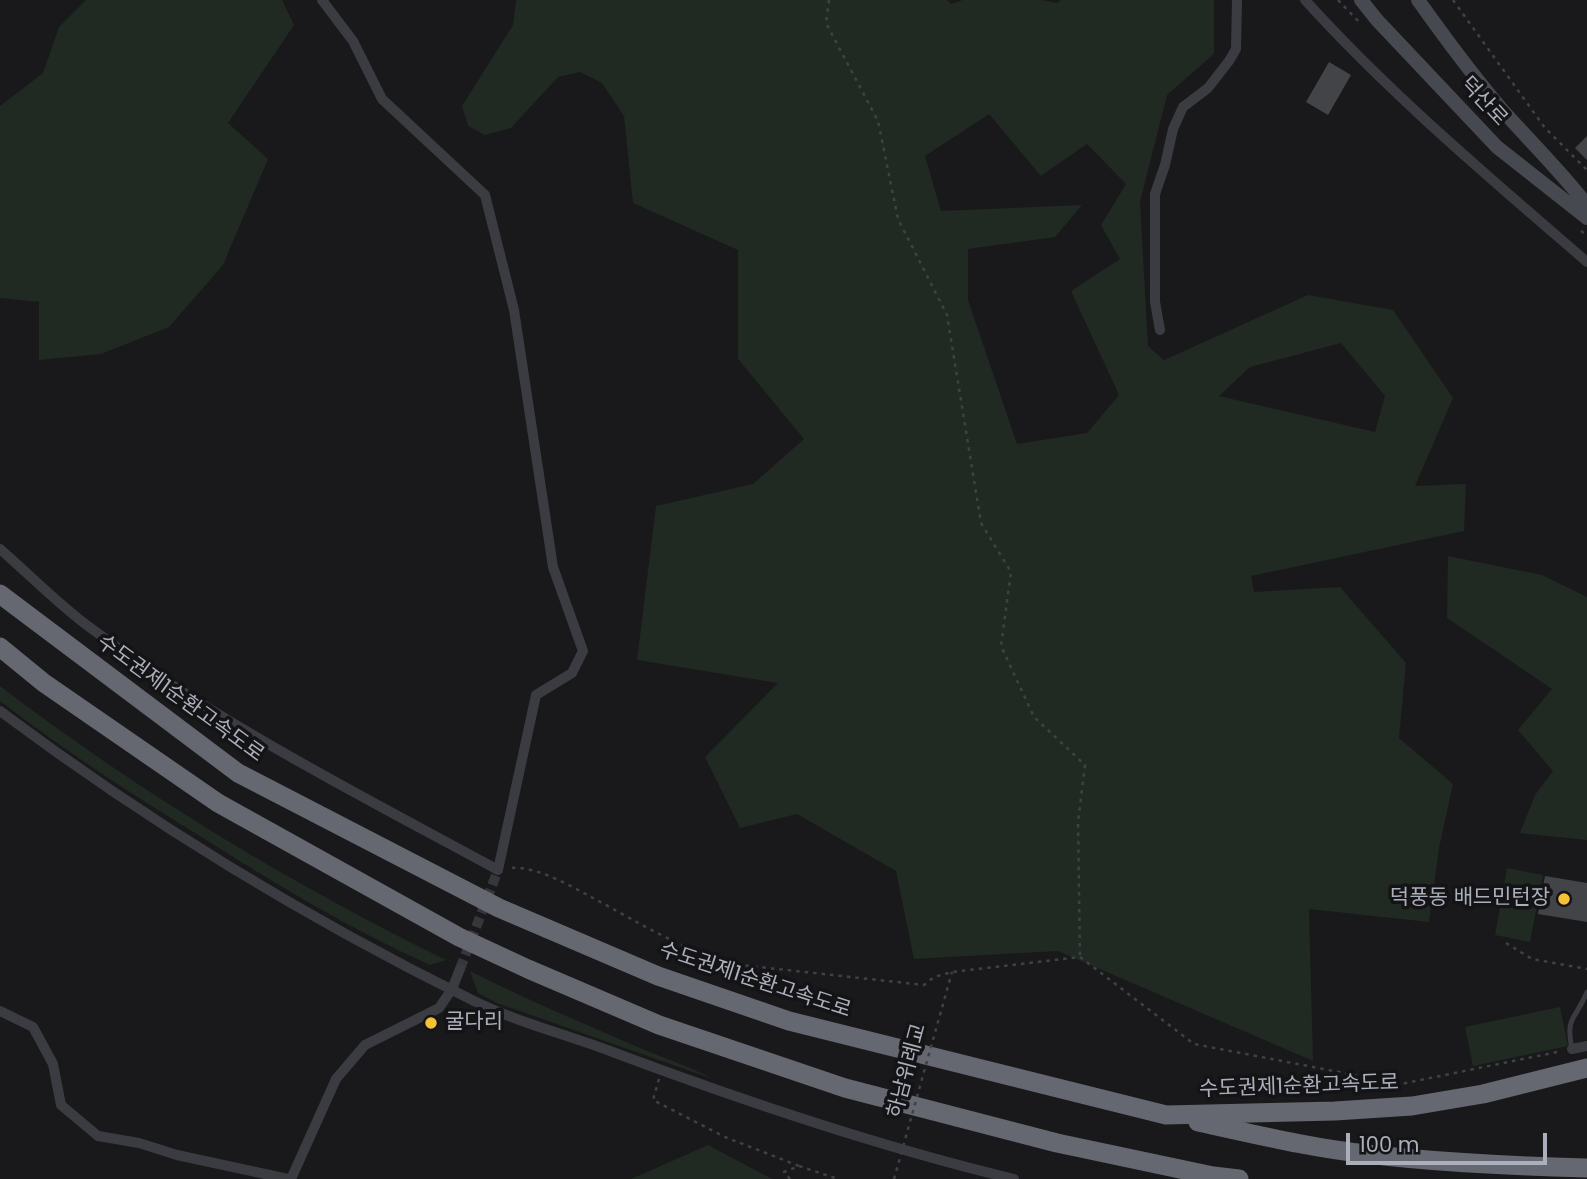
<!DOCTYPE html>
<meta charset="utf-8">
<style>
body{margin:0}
#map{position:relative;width:1587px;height:1179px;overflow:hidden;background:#19191b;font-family:Poppins,sans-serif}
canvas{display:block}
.scale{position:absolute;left:1346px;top:1133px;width:201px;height:32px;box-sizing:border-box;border:4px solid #abafbb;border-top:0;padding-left:9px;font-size:21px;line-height:24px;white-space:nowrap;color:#abafbb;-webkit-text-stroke:5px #141416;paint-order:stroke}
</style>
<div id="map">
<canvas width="1587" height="1179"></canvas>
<div class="scale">100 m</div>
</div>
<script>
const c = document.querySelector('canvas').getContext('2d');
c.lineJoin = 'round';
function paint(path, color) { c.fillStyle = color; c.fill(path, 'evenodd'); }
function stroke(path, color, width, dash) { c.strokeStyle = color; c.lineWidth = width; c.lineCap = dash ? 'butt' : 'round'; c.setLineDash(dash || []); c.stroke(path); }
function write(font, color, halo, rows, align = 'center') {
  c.font = font + ' Poppins,"Noto Sans KR",sans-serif'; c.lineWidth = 7; c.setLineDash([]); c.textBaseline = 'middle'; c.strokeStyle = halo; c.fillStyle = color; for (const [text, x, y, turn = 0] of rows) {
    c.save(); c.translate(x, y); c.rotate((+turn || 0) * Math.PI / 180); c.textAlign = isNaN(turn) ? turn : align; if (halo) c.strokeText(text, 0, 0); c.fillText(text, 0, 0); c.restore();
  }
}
paint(new Path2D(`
 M86,0H282L294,25L228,123L268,159L223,265L169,327L101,354L39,360V302L0,298V106L43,73L59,27Z
 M516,0H947L951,4L963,0H1041L1057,3L1061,0H1214V54L1167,95L1140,202L1148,346L1164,360L1308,295L1393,310L1453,398L1415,486L1466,484L1464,531L1251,576L1254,592L1340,587L1406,663L1399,738L1453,784L1439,848L1429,922L1309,909L1313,1061L1058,951L914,959L896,871L797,814L740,828L705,757L778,683L637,660L656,506L753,484L804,439L738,359V250L633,203L624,116L602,83L580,72L558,77L511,128L485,135L468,126L462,106L513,25ZM989,114L1041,176L1087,144L1126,184L1101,225L1120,259L1071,291L1119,395L1087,433L1017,444L968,300V249L1055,237L1082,205L941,211L925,156ZM1341,343L1385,396L1375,432L1219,396L1250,367Z
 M1448,556L1542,575L1587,597V840L1520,833L1535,795L1553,771L1518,730L1552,689L1447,618Z
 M0,686C139,792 289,883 446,960L430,965C350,929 277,885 203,838C133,795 65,751 0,701Z
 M1507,868L1543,875L1530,942L1495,935Z
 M470,971C523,998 578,1021 633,1045C660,1057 687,1065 713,1079L497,1003L478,993Z
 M1560,1007L1568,1046L1473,1066L1465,1027Z
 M708,1145L772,1179H631Z`), '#202922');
paint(new Path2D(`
 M1329,62L1351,75L1328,115L1306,102Z
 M1587,136V160L1575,148Z
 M1545,876L1587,883V922L1538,914Z`), '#434448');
stroke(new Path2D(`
 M460,969L498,870`), '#36373b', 10, [10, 5]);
stroke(new Path2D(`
 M829,0L826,23L878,121L898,219L947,315L981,523L1011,572L1001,646L1034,717L1085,765L1078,822L1080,957
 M1338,0L1360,23
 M1453,0L1545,128L1587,170
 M1581,231L1587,235
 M512,868C536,866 571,886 593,898C636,921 694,957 741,965L924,985L934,977L952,972L1080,957L1194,1044L1401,1084L1562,1051
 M1506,943L1532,959L1587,969
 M449,1015L470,1013
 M659,1079L653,1100L725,1137L799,1166
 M790,1179L784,1172L799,1166L838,1179`), '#3f4147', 2.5, [3.5, 5]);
stroke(new Path2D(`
 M1572,1049C1565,1015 1576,1020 1587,992`), '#3b3c42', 5);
stroke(new Path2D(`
 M1305,0C1391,95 1490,178 1587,262
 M1160,330L1155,302V194L1165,165L1173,129L1183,107L1208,88L1229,61L1236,49L1237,0
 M0,549C29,574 57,603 88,626C215,722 358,794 498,870L536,695L572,673L583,651L553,567L514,310L485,195L382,99L353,41L322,0
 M0,711C147,821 308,919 472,1000C516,1022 565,1034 610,1051C743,1101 876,1146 1014,1179
 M0,1011L33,1027L53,1064L61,1105L98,1136L139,1143L177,1155L288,1179
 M1572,1049L1587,1046
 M291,1179L336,1079L365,1045L439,1008L452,989L460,969`), '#3b3c42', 10);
stroke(new Path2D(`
 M1361,0L1377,20L1497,147L1587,218
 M1418,0C1445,38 1473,76 1504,112C1532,143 1561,172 1587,205`), '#474950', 14);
stroke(new Path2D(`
 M0,594L238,773L499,908L658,976L789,1021L1166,1115L1335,1111L1412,1106L1483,1094L1587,1068
 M0,647L44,683L218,803L459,937L528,969L659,1025L845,1088L1057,1143L1213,1176L1239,1179
 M1198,1122C1254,1134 1310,1148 1367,1154C1440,1163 1513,1166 1587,1168`), '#656871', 19);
stroke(new Path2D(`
 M894,1179L952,972`), '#3f4147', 2.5, [3.5, 5]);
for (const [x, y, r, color] of [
 [1564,899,7,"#f4c238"],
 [431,1023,7,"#f4c238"]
]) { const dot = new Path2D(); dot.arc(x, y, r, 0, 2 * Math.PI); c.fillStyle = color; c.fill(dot); stroke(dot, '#141416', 2.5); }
write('21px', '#abafbb', '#141416', [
 ["덕산로",1483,102,47],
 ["수도권제1순환고속도로",180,699,36],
 ["수도권제1순환고속도로",755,981,18],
 ["하남위례교",908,1071,-75],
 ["수도권제1순환고속도로",1299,1087,-2]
]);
write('21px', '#abafbb', '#141416', [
 ["덕풍동 배드민턴장",1550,899],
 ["굴다리",445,1023,"left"]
], 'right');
</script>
